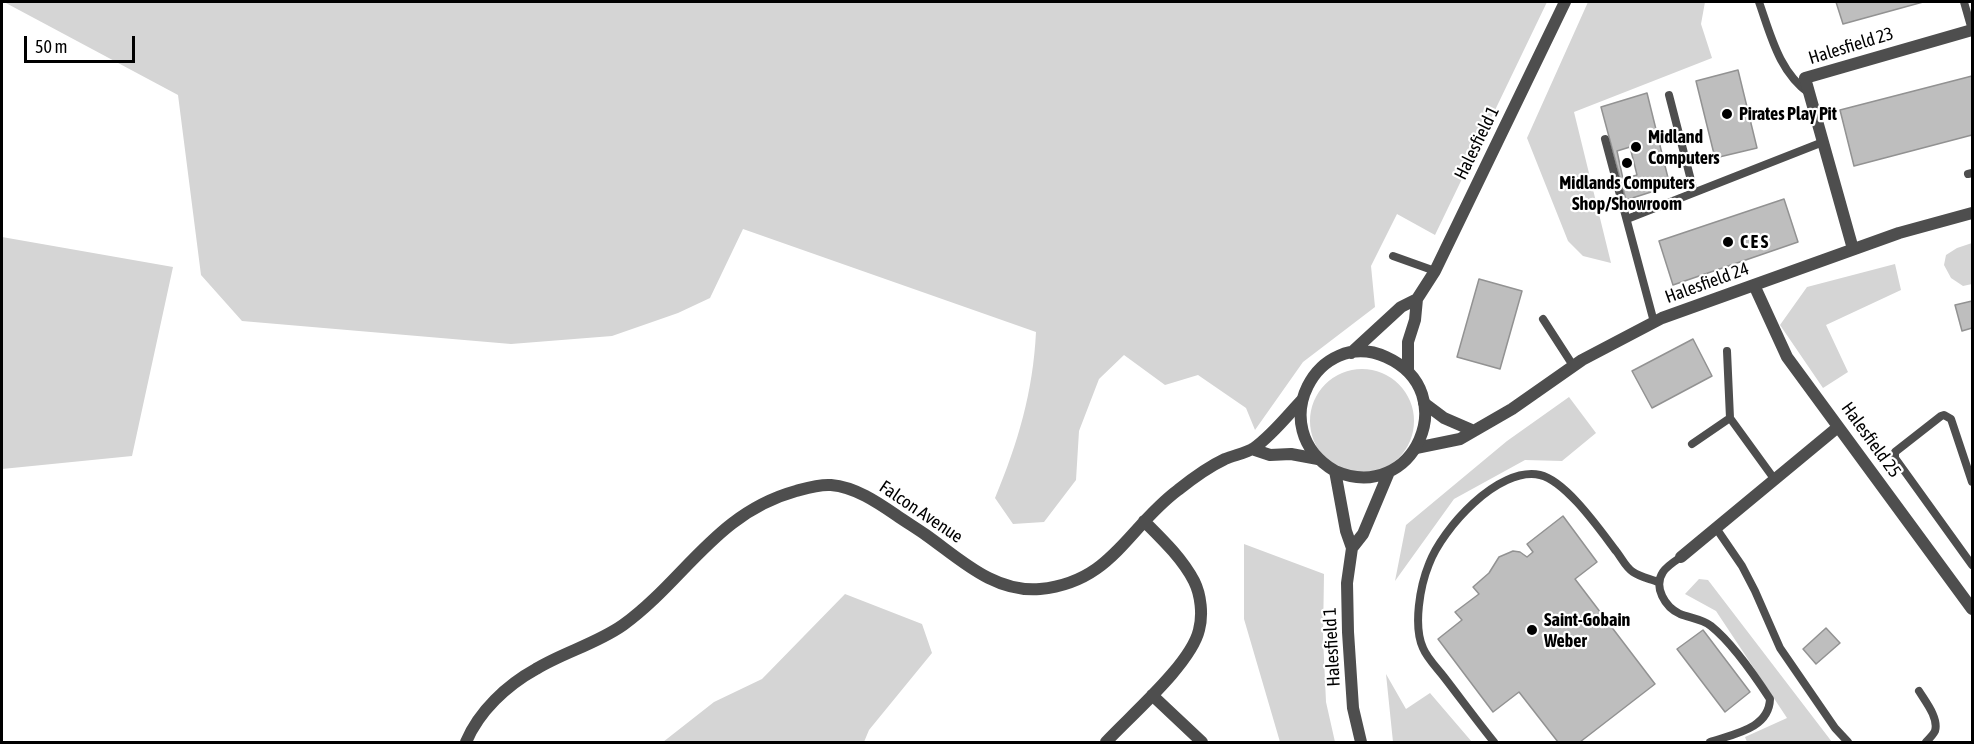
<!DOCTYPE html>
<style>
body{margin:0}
#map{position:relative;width:1974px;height:744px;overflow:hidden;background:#fff;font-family:"Asap Condensed",sans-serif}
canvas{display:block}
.frame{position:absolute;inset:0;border:3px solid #000;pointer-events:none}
.scale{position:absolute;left:24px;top:36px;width:111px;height:27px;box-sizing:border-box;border:3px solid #000;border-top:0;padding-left:8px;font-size:18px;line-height:21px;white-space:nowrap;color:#000;-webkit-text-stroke:4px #fff;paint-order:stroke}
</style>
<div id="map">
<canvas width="1974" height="744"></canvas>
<div class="frame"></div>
<div class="scale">50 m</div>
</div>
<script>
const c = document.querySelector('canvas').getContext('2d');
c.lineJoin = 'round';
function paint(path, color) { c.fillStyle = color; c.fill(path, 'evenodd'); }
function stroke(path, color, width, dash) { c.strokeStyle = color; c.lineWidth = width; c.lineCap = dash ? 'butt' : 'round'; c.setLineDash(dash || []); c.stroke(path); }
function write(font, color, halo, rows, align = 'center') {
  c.font = font + ' "Asap Condensed",sans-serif'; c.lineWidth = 4.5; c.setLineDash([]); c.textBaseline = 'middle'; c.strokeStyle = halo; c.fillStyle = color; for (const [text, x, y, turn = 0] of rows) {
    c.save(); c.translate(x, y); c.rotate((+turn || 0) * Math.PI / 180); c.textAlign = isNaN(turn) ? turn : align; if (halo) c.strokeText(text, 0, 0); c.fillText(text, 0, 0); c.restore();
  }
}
paint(new Path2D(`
 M4,2H1547L1435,235L1397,214L1371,266L1375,307L1303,362L1255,430L1246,408L1198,375L1165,385L1124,355L1099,379L1079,431L1076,480L1044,522L1013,524L995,498C1018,443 1033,392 1036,332L743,229L710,298L678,313L612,336L511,344L242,321L201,275L178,95Z
 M1588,2H1705L1701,24L1712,58L1574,112L1611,263L1583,256L1568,241L1527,138Z
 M2,237L173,267L132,456L2,469Z
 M1972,243V284L1963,286L1951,278L1944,265L1946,255L1957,248Z
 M1895,264L1901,290L1826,325L1848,372L1823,388L1780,325L1807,287Z
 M1310 421a52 52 0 1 1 104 0a52 52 0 1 1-104 0Z
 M1569,397L1596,433L1562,461L1525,460L1454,499L1395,581L1406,525L1507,441Z
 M1244,544L1324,574L1323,637L1326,702L1335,742H1280L1244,619Z
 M1699,579L1708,580L1832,742H1747L1745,737L1787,718L1716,611L1685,594Z
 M845,594L922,624L932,653L869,730L864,742H663L714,702L762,679Z
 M1386,674L1406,709L1430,693L1472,742H1393Z`), '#d5d5d5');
const building = new Path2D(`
 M1836,2H1923L1843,24Z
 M1738,70L1757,148L1715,158L1696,81Z
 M1972,76V135L1854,166L1840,110Z
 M1647,93L1670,186L1626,200L1601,107Z
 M1630,147L1637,175L1623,179L1617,151Z
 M1784,199L1798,242L1673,285L1659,241Z
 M1479,279L1522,291L1500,369L1457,357Z
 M1972,301V328L1962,331L1955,305Z
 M1693,339L1712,376L1652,408L1632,371Z
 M1563,516L1597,562L1575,579L1655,684L1580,742H1558L1519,692L1493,712L1438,639L1462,620L1455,612L1479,594L1473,587L1489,573L1499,557L1513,551L1520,552L1527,557L1533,552L1527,544Z
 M1826,628L1840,643L1816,664L1803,649Z
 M1703,630L1750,692L1725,712L1677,649Z`);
paint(building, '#bebebe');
stroke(building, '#929292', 1.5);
stroke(new Path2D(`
 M1759,2C1771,36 1779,72 1810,94
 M1964,2L1972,30
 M1669,95L1694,192
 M1605,139L1654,322
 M1968,174L1972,173
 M1627,219L1823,142
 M1393,256L1435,271
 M1543,319L1574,367
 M1727,351L1730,418L1775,480
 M1692,444L1730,418
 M1972,482L1951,419L1944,415L1941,416L1895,452V458L1972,565
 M1716,528L1742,566L1755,591L1780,648L1835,728L1848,742
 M1681,557C1675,561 1667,566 1663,572C1653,587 1665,607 1680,614C1690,618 1702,619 1711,626C1731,642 1755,676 1770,699C1769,729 1733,734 1710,742
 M1919,691C1925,701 1939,718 1935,731C1933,735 1929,739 1926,742
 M1494,742C1477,721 1461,699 1444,677C1437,668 1427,658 1423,648C1413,626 1420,586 1429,564C1442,529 1498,466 1540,475C1566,481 1600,530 1616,551C1621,557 1626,568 1633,572C1640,577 1651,579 1658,582`), '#4e4e4e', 8);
stroke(new Path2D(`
 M1853,249L1805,78L1972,30
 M1754,285L1787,357L1972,609
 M1424,403L1444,418L1474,431
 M1416,448L1460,439L1512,409L1582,360L1662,318L1899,233L1972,213
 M1252,449L1270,455L1291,454L1318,459
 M1681,557L1838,427
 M1152,695L1202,742
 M466,742C479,711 507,685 536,669C564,652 596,644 623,625C685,580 716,513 796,491C807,488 820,484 831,485C855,487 877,502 896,515C906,522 916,528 926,535C960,559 994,593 1040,589C1112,582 1127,528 1178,490C1193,478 1208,467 1225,459C1235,455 1246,453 1254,448C1272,435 1286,417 1301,401
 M1106,742C1131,715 1191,664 1199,630C1203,615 1201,595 1194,581C1182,558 1162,539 1144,521`), '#4e4e4e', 12);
stroke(new Path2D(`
 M1351,353L1401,307L1417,299
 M1408,371V342L1415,320L1417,299L1435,271L1565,2
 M1335,471C1414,505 1464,392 1386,357C1318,326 1262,428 1335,471L1346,531L1352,548L1347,583L1348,632L1353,708L1361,742
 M1352,548L1363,534L1389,472`), '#4e4e4e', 12);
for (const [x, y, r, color] of [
 [1727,114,6,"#000"],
 [1636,147,6,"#000"],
 [1627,163,6,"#000"],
 [1728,242,6,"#000"],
 [1532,630,6,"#000"]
]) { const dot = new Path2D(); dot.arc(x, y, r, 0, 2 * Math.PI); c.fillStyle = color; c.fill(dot); stroke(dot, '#fff', 2); }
write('18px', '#000', '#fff', [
 ["Halesfield 23",1851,46,-17],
 ["Halesfield 1",1477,143,-64],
 ["Halesfield 24",1707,283,-20],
 ["Halesfield 25",1871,440,54],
 ["Falcon Avenue",921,512,34],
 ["Halesfield 1",1332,647,-93]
]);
write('bold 18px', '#000', '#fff', [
 ["Pirates Play Pit",1739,114],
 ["Midland",1648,137],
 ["Computers",1648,158],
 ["Midlands Computers",1627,183,"center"],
 ["Shop/Showroom",1627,204,"center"],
 ["C E S",1740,242],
 ["Saint-Gobain",1544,620],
 ["Weber",1544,641]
], 'left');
</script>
